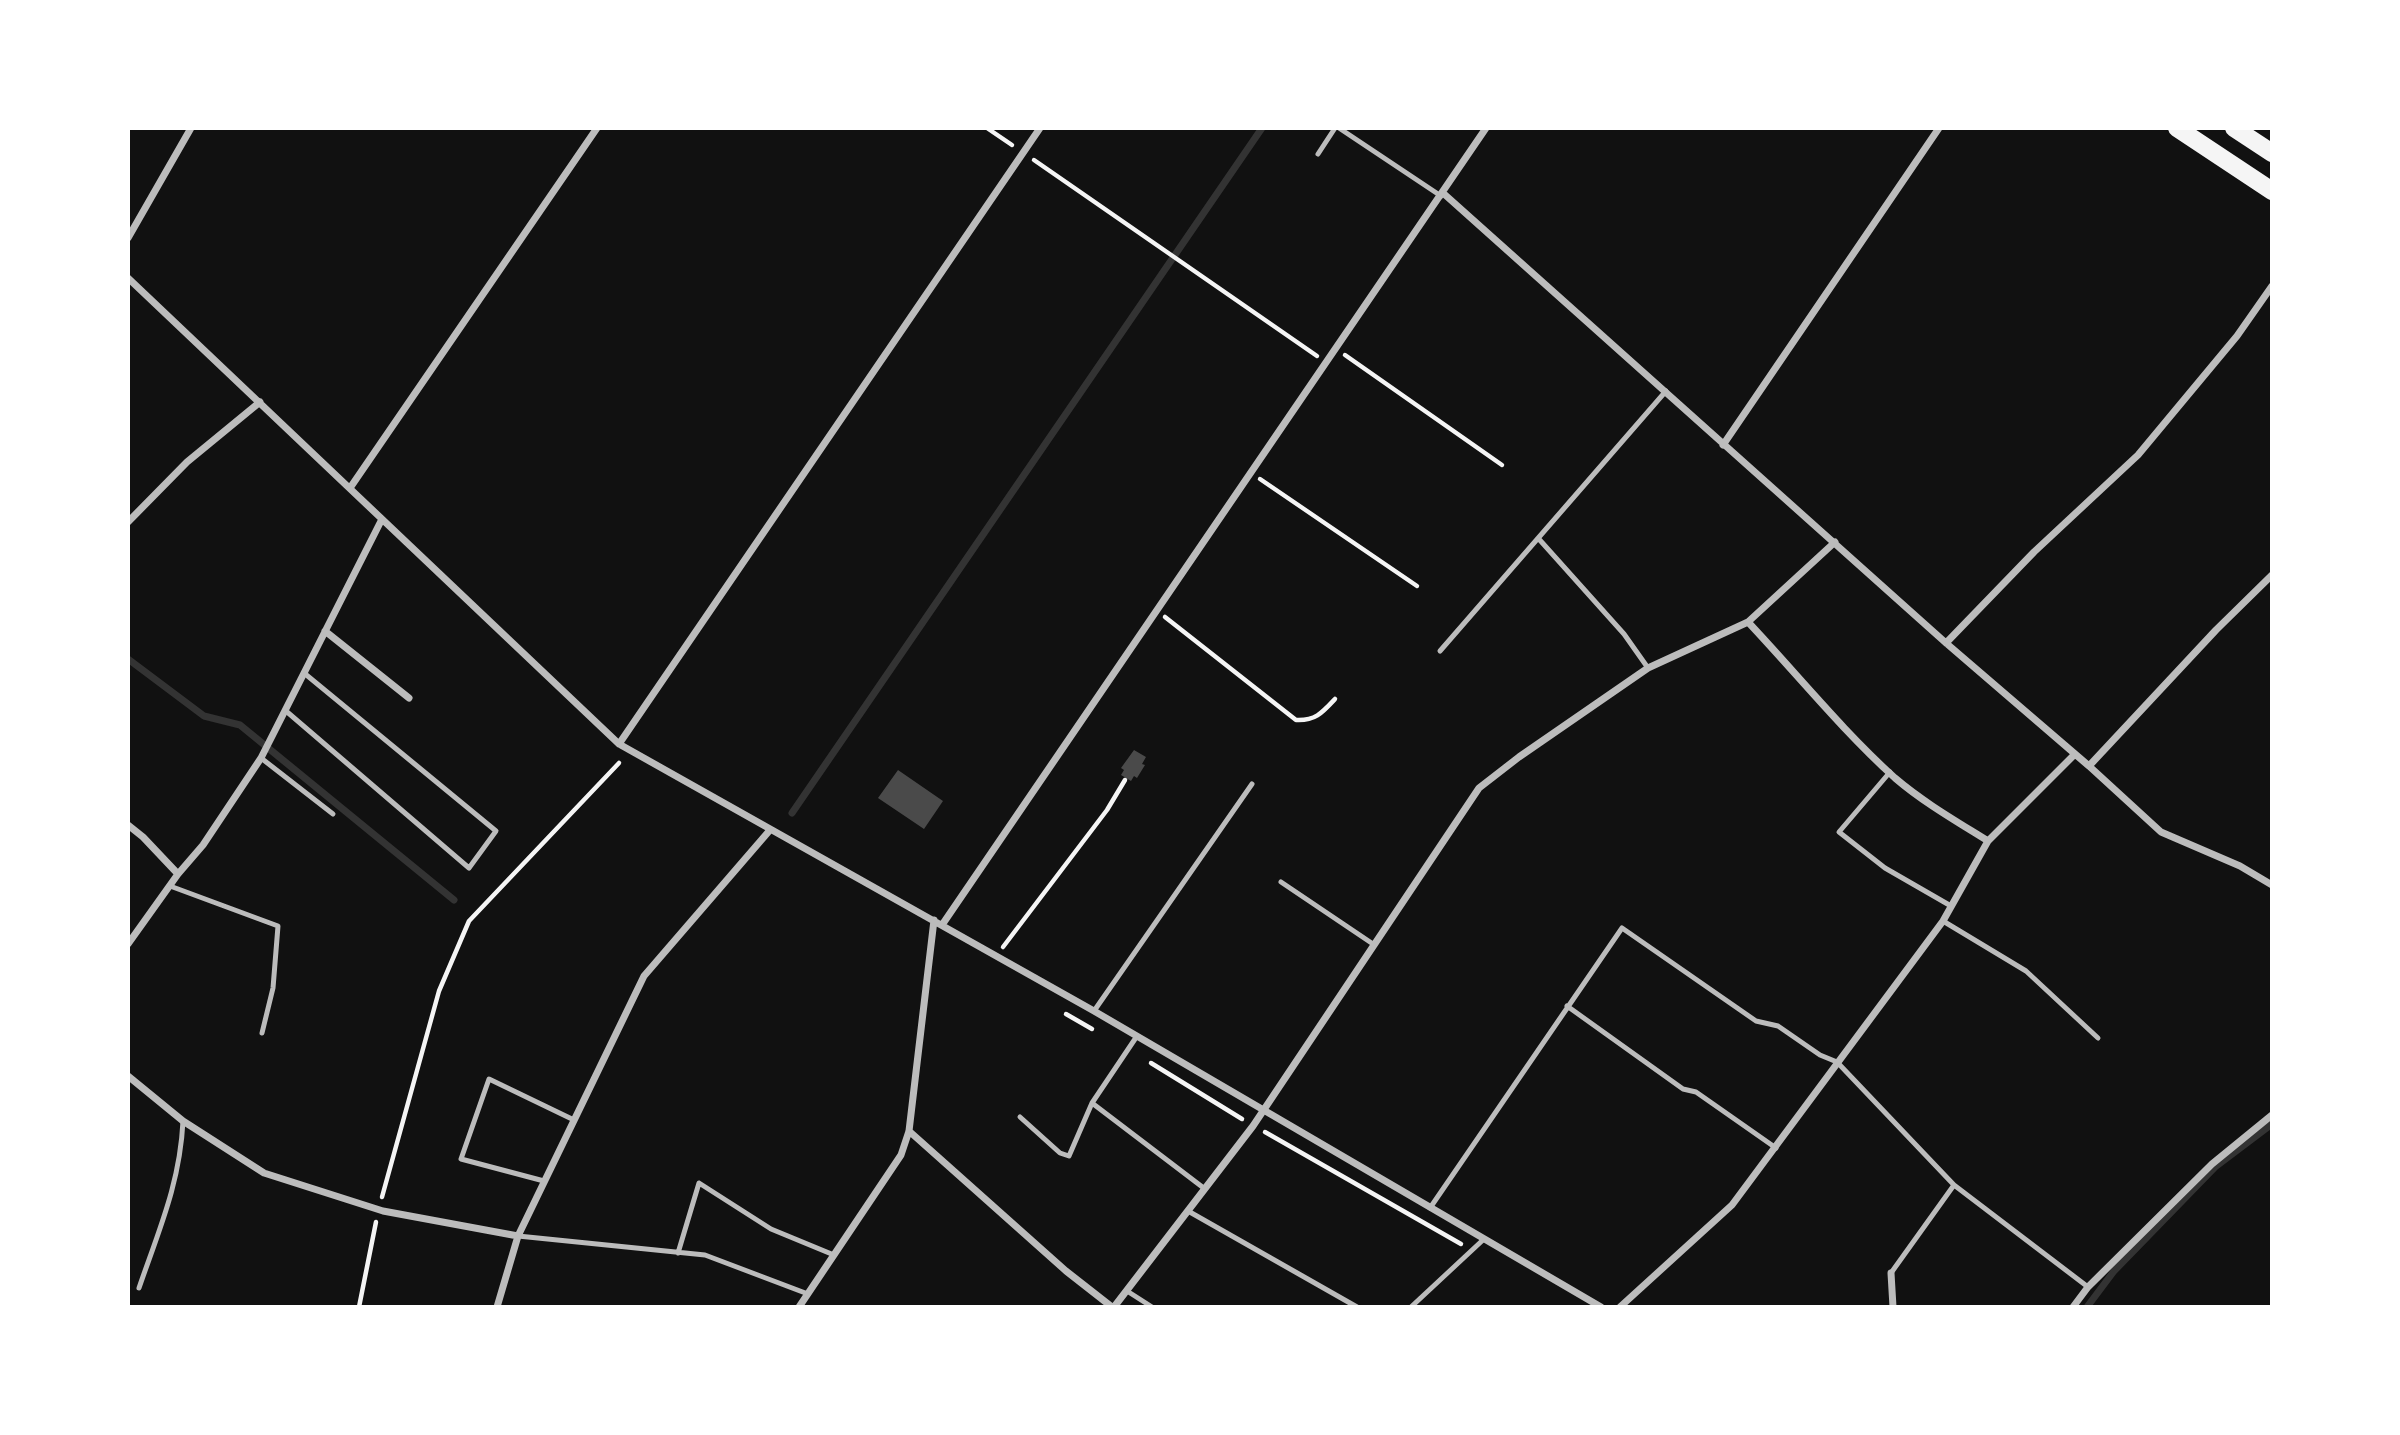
<!DOCTYPE html>
<style>
body{margin:0}
#map{position:relative;width:2400px;height:1435px;overflow:hidden;background:#111;font-family:Raleway,sans-serif}
canvas{display:block}
.frame{position:absolute;inset:0;border:130px solid #fff;pointer-events:none}
</style>
<div id="map">
<canvas width="2400" height="1435"></canvas>
<div class="frame"></div>
</div>
<script>
const c = document.querySelector('canvas').getContext('2d');
c.lineJoin = 'round';
function stroke(path, color, width, dash) { c.strokeStyle = color; c.lineWidth = width; c.lineCap = dash ? 'butt' : 'round'; c.setLineDash(dash || []); c.stroke(path); }
function paint(path, color) { c.fillStyle = color; c.fill(path, 'evenodd'); }
stroke(new Path2D(`
 M128,659L204,716L240,725L454,900
 M792,813L1262,128
 M2087,1307L2114,1271L2215,1167L2272,1124`), '#333', 7);
paint(new Path2D(`
 M1134,750L1146,757L1142,764L1145,765L1137,778L1134,776L1131,781L1121,775L1124,770L1121,768Z
 M898,770L943,801L924,829L878,798Z`), '#4a4a4a');
stroke(new Path2D(`
 M987,128L1012,145
 M1034,160L1317,356
 M1345,355L1502,465
 M1260,479L1417,586
 M1165,617L1296,720C1315,721 1322,713 1335,699
 M1003,947L1107,810L1125,780
 M1066,1014L1092,1029
 M1151,1063L1242,1119
 M1265,1132L1461,1244
 M382,1197L439,991L469,921L619,763
 M359,1307L376,1222`), '#f5f5f5', 4.5);
stroke(new Path2D(`
 M1339,128L1441,196
 M1318,154L1335,128
 M1538,538L1624,634L1648,668
 M1440,651L1666,391
 M286,711L469,868L496,831L304,673
 M261,758L333,814
 M1890,772L1839,832L1885,868L1951,906
 M1281,882L1373,944
 M170,886L278,926L273,988L262,1033
 M1943,921L2026,971L2098,1038
 M1567,1006L1683,1089L1696,1092L1776,1148
 M1094,1011L1252,784
 M1092,1103L1205,1189
 M1020,1117L1060,1153L1069,1156L1092,1103L1137,1036
 M544,1181L461,1159L489,1079L574,1120
 M1430,1208L1622,928L1756,1021L1778,1026L1820,1055L1837,1062L1954,1185L2088,1287
 M1188,1211L1357,1307
 M518,1236L705,1255L808,1294
 M678,1253L699,1183L771,1229L834,1255
 M1891,1273L1954,1185
 M139,1288C159,1230 180,1183 183,1121
 M1127,1291L1152,1307
 M1411,1307L1484,1239`), '#bcbcbc', 5);
stroke(new Path2D(`
 M1443,193L1946,643L2089,766L2161,832L2240,866L2272,885
 M128,238L191,128
 M128,278L619,744L1094,1011L1601,1307
 M1723,445L1939,128
 M350,488L597,128
 M128,522L187,462L260,402
 M1748,622C1797,674 1842,730 1895,778C1923,802 1956,821 1988,841
 M325,631L409,698
 M1946,643L2034,552L2138,455L2237,336L2272,286
 M619,744L1040,128
 M2089,766L2216,630L2272,575
 M128,825L143,837L178,874
 M942,925L1486,128
 M128,944L178,874L203,845L261,758L382,519
 M128,1076L183,1121L264,1173L383,1211L518,1236
 M909,1131L1066,1271L1112,1307
 M1891,1273L1893,1307
 M497,1307L518,1236L644,976L770,830
 M799,1307L901,1155L909,1131L934,920
 M1114,1307L1253,1126L1479,788L1519,757L1648,668L1748,622L1835,542
 M1620,1307L1732,1205L1943,921L1988,841L2075,754
 M2073,1307L2088,1287L2212,1164L2272,1115`), '#bcbcbc', 7);
stroke(new Path2D(`
 M2177,128L2272,191
 M2234,128L2272,153`), '#f5f5f5', 18);
</script>
